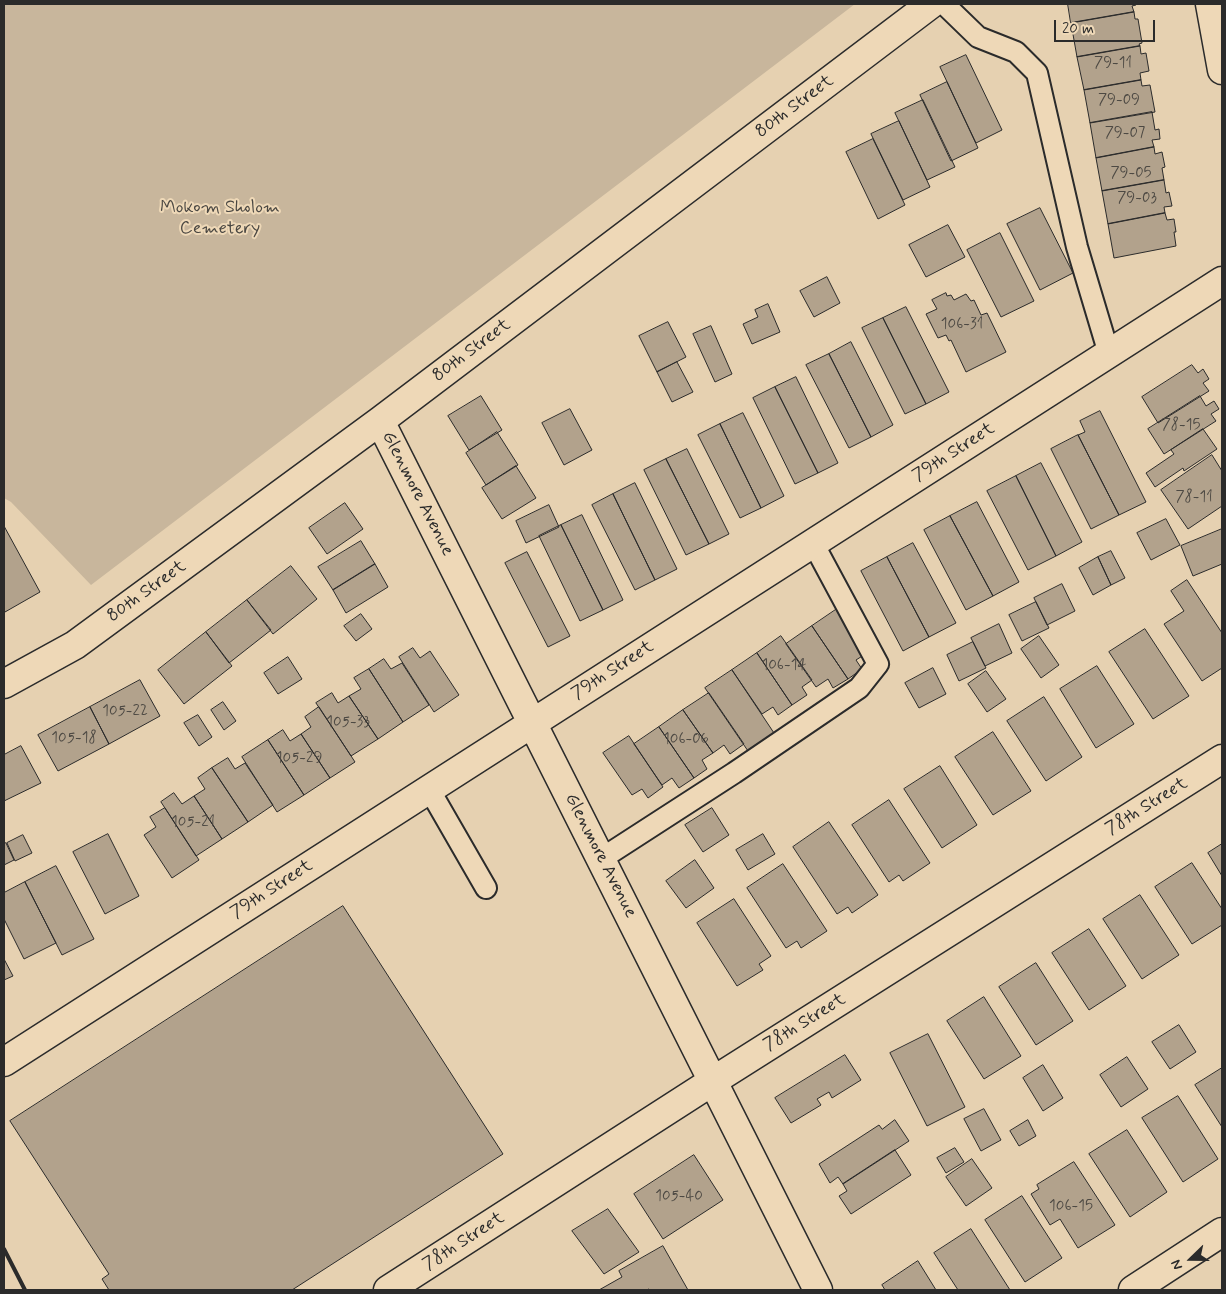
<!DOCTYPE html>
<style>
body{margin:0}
#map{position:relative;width:1226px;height:1294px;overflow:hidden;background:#e6d1b1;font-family:Mynerve,sans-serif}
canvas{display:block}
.frame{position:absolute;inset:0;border:5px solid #2b2b2b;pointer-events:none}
.north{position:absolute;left:1166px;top:1234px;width:50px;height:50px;-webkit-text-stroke:4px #eed8b7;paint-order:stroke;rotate:248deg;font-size:14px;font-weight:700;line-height:20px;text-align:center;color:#2b2b2b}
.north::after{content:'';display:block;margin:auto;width:18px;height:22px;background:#2b2b2b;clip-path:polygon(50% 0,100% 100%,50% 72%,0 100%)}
.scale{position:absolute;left:1054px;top:20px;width:101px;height:22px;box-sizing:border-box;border:2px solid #2b2b2b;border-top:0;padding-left:6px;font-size:15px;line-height:18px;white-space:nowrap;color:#2b2b2b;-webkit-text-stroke:4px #eed8b7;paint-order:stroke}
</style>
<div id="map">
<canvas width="1226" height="1294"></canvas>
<div class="frame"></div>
<div class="north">N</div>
<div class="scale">20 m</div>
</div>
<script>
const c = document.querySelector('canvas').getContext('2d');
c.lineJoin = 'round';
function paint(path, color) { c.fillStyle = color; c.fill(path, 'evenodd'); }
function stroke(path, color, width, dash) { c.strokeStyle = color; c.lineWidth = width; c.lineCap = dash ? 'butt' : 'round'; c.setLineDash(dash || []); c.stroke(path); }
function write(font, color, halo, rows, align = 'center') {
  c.font = font + ' Mynerve,sans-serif'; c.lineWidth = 4; c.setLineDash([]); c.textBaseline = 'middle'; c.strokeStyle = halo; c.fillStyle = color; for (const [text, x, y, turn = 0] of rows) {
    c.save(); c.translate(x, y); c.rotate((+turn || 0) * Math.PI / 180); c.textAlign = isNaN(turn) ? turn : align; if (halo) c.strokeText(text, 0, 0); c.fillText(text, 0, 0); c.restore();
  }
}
paint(new Path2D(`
 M4,4H855L91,585L11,502L4,498Z`), '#c8b69c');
const building = new Path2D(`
 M1068,4H1135L1136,5L1132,6L1134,12L1071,23Z
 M1134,12L1135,19H1138L1142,43L1139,44L1140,46L1077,57L1071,23Z
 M1140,46L1141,54L1146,53L1149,71L1140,73L1141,80L1084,90L1077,57Z
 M966,55L1002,130L976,143L940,67Z
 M1141,80L1142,86L1150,85L1155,112L1090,123L1084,90Z
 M947,82L978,148L951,161L920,95Z
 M923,100L955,167L927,180L895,113Z
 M1152,112L1155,130L1159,129L1160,139L1152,140L1154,147L1096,158L1090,123Z
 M899,121L930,187L903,200L871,134Z
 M873,139L905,205L878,219L846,152Z
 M1154,147L1155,154L1162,152L1165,167L1162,168L1164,180L1102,191L1096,158Z
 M1164,180L1166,193L1169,192L1172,206L1164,207L1165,213L1108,224L1102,191Z
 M1040,208L1073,273L1040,290L1007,224Z
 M1165,213L1167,220L1174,219L1176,232H1174L1176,246L1114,258L1108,224Z
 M948,225L965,257L926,277L909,245Z
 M1000,233L1034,301L1001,317L967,250Z
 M827,277L840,303L814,317L800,291Z
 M946,293L947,296L951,295L954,300L966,294L971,301L974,300L981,315L987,313L1006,352L966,372L951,340L949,341L946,335L938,338L926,314L937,309L932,300Z
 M768,304L780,332L752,344L743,324L758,317L755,310Z
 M906,307L949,392L926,404L883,318Z
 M883,318L926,404L905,414L862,328Z
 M668,322L686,357L657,372L639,336Z
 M711,326L732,374L715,382L693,334Z
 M851,342L893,425L871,437L829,354Z
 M829,354L871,437L849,448L806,365Z
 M677,362L693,392L672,402L657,372Z
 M1192,365L1198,373L1203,369L1209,379L1203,383L1209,391L1158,423L1142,397Z
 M796,377L838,463L818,473L775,387Z
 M775,387L818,473L795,484L753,398Z
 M481,396L502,430L469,450L448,416Z
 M1200,396L1206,406L1214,401L1219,409L1211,414L1216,421L1164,454L1148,429Z
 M570,409L592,450L564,465L542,423Z
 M1100,411L1146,502L1119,515L1078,435L1085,432L1080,421Z
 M743,413L784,496L761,508L720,424Z
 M720,424L761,508L740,518L698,435Z
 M1203,429L1217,449L1184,471L1183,468L1155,487L1146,473L1174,454L1171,450Z
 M497,432L518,465L486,485L466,453Z
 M1078,435L1119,515L1091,529L1051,449Z
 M687,449L729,534L709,544L666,459Z
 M1212,455L1222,471V506L1188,529L1161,490Z
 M666,459L709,544L686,555L644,470Z
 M1041,463L1082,542L1056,556L1016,476Z
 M516,466L536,498L502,519L482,488Z
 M1016,476L1056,556L1028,570L987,491Z
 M635,483L677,569L655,580L613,494Z
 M613,494L655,580L635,590L592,505Z
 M977,502L1019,582L993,596L950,516Z
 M345,503L363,529L327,554L309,528Z
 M549,505L559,527L526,543L516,521Z
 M582,515L623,600L603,610L561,525Z
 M950,516L993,596L966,610L924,530Z
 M1166,519L1180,545L1151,560L1137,533Z
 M561,525L603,610L580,621L539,536Z
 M4,526L40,592L5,612L4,610Z
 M1222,529V564L1193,576L1181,546Z
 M361,541L375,564L333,590L318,567Z
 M913,543L956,623L929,637L887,557Z
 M1111,551L1125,578L1111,585L1098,557Z
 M527,552L570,636L548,647L505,563Z
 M887,557L929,637L903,651L861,571Z
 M1098,557L1111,585L1093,595L1079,568Z
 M375,564L388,587L346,613L333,590Z
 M291,566L317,599L273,634L247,600Z
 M1187,580L1222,633V668L1202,681L1164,624L1184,611L1171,591Z
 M1062,584L1075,611L1047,625L1034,598Z
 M247,600L271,630L229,663L206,632Z
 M1036,602L1049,628L1022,641L1009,615Z
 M837,609L867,653L856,660L862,669L848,679L812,626Z
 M361,614L372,629L356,641L344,626Z
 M999,624L1012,653L985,666L971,638Z
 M812,626L848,679L833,688L828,679L816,687L786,644Z
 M1145,629L1189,696L1153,719L1109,652Z
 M206,632L232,666L184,704L158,670Z
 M781,636L812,680L802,687L807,695L792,705L757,653Z
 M1039,636L1059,665L1041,678L1021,649Z
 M973,642L986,668L959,681L947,655Z
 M413,648L420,658L430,651L459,695L434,712L399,657Z
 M757,653L792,705L778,715L773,707L762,714L732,670Z
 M288,657L302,679L278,694L264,673Z
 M384,659L391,669L402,663L429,705L403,722L369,669Z
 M1097,666L1134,724L1096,748L1060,689Z
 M933,668L946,694L919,708L905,683Z
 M369,669L403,722L378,739L349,696L361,689L354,678Z
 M732,670L774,733L748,751L705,688Z
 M986,671L1006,699L987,712L968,684Z
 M140,680L160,716L109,744L90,707Z
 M332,693L338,703L349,696L378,739L351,756L316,703Z
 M709,693L744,744L730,754L724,745L713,753L683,710Z
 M1044,697L1082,757L1046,781L1007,721Z
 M223,702L236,721L224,730L211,710Z
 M90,707L109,744L58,771L38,735Z
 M319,707L355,762L330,778L301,734L311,727L305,717Z
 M683,710L713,753L702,760L707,769L694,778L659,727Z
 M198,715L212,737L199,746L184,723Z
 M659,727L694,778L679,788L672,778L662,785L634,744Z
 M283,730L290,741L301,734L330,778L304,795L268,740Z
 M993,732L1031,791L993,815L955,757Z
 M629,736L663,787L648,798L642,789L632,795L603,753Z
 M268,740L304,795L277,812L242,757Z
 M21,746L41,783L4,801V755Z
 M228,758L235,769L245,763L273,805L248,822L212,768Z
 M940,766L977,825L942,848L904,789Z
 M212,768L248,822L222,839L194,796L205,789L198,778Z
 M174,793L182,804L194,796L222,839L196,856L161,802Z
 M889,800L930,863L903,881L899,875L889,882L852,825Z
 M165,808L199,860L172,878L144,835L156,827L150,817Z
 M712,808L729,835L703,852L685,825Z
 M829,822L878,895L852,913L848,907L837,914L793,847Z
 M108,834L139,896L105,914L73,852Z
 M763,834L775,854L748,870L736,850Z
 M23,835L32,853L15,861L7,843Z
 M6,843L14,860L4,865V844Z
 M1222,844V876L1208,853Z
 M695,860L714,888L686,908L666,881Z
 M1192,863L1222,909V925L1192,944L1155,887Z
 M783,864L827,931L801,948L797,941L786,948L747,888Z
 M56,866L94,939L62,955L25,882Z
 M25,882L56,943L24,959L4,919V893Z
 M1140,895L1179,955L1142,979L1103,919Z
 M734,899L771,956L759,964L763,970L737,986L697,923Z
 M343,906L503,1154L292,1290H109L102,1279L109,1274L10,1121Z
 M1089,929L1126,986L1089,1010L1052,953Z
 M4,959L13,976L4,980Z
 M1036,963L1073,1021L1036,1045L999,987Z
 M984,997L1021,1056L984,1079L947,1021Z
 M1179,1025L1196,1052L1170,1069L1152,1042Z
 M928,1034L965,1107L927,1126L890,1053Z
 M845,1055L861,1080L832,1098L829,1092L817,1099L821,1105L791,1123L775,1098Z
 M1127,1057L1148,1089L1121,1107L1100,1075Z
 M1043,1065L1063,1098L1043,1111L1023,1078Z
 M1222,1068V1127L1195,1085Z
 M1178,1096L1218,1159L1183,1182L1142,1118Z
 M984,1109L1001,1140L981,1151L964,1119Z
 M895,1120L909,1141L843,1184L838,1177L830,1183L819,1164L879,1125L882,1129Z
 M1028,1120L1036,1136L1019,1146L1010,1131Z
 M1127,1130L1167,1192L1130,1217L1089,1154Z
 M955,1148L964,1162L946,1173L937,1158Z
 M895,1150L911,1175L851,1214L839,1196L847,1191L843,1184Z
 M694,1155L723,1200L663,1239L634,1194Z
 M972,1159L992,1188L966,1206L946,1177Z
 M1074,1162L1115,1225L1078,1248L1060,1219L1050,1225L1031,1194L1039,1189L1037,1185Z
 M1022,1196L1062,1258L1025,1282L985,1220Z
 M608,1209L639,1252L604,1274L572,1231Z
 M971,1229L1010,1290H958L934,1253Z
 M663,1246L688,1290H650L649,1289L646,1290H599L622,1277L619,1271Z
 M918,1261L936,1290H885L882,1285Z`);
paint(building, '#b2a28c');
stroke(building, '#2b2b2b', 1);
const service = new Path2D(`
 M944,4L978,37L1016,52L1037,73L1077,247L1109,354
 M429,789L486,888
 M601,859L734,773L859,688L878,664L813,543`);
const minor = new Path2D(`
 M380,421L818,1290
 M4,684L75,645L380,421L931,4
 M4,1062L1222,281
 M388,1290L713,1081L1222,759
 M1133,1290L1222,1232`);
const tertiary = new Path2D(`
 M1210,4L1222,70`);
stroke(service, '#2b2b2b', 24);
stroke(minor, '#2b2b2b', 31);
stroke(tertiary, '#2b2b2b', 31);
stroke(service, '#eed8b7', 20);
stroke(minor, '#eed8b7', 28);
stroke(tertiary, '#eed8b7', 28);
stroke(new Path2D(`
 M4,1249L25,1290`), '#2b2b2b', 4);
write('15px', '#4d4943', null, [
 ["79-11",1113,64],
 ["79-09",1119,101],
 ["79-07",1125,134],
 ["79-05",1131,174],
 ["79-03",1137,199],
 ["106-31",962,325],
 ["78-15",1181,426],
 ["78-11",1194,498],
 ["106-14",784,666],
 ["105-22",125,712],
 ["105-33",348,723],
 ["105-18",74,739],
 ["106-06",686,740],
 ["105-29",299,759],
 ["105-21",193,823],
 ["105-40",679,1197],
 ["106-15",1071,1207]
]);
write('18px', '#2b2b2b', '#eed8b7', [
 ["80th Street",795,107,-37],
 ["80th Street",472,351,-37],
 ["79th Street",954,453,-33],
 ["Glenmore Avenue",417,494,63],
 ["80th Street",147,592,-36],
 ["79th Street",613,671,-33],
 ["78th Street",1147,807,-32],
 ["Glenmore Avenue",600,856,63],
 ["79th Street",272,890,-33],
 ["78th Street",805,1023,-32],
 ["78th Street",464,1242,-33]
]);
write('18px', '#4a4742', '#eed8b7', [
 ["Mokom Sholom",220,208],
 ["Cemetery",220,229]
]);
</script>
